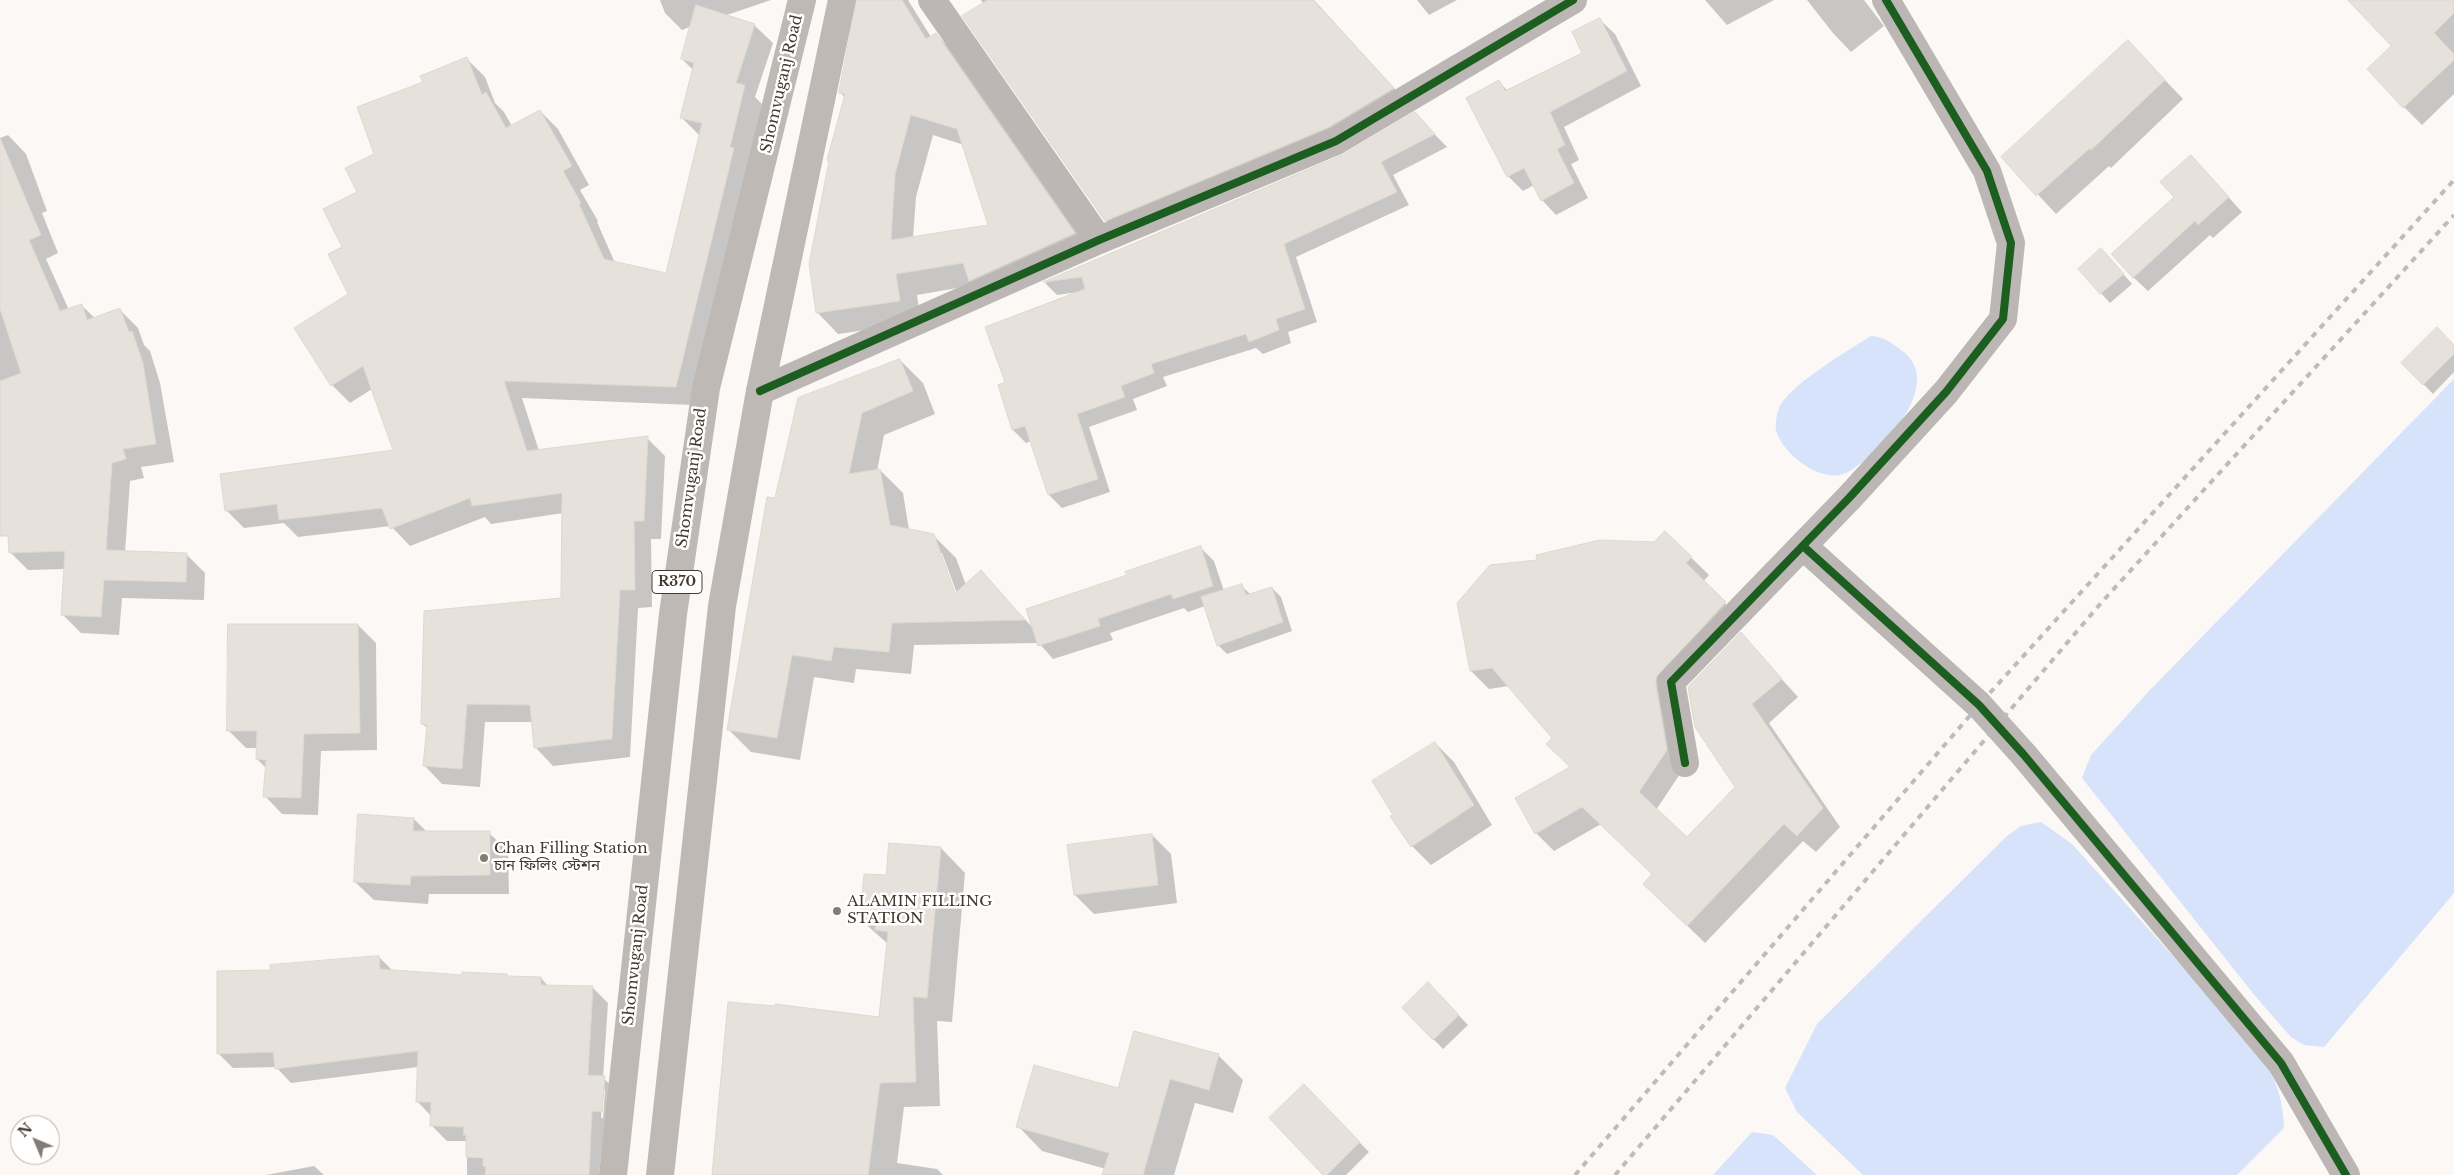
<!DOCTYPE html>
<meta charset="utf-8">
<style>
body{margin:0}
#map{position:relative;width:2454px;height:1175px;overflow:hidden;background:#fbf8f5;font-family:"Libre Baskerville",serif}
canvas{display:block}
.north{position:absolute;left:10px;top:1115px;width:50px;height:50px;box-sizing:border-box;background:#fff;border:1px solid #b4b0ac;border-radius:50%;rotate:315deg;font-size:14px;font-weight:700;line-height:20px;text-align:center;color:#433a2f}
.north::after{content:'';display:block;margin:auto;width:18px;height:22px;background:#837c74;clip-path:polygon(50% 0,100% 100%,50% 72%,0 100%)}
</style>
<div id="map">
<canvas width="2454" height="1175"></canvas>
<div class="north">N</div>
</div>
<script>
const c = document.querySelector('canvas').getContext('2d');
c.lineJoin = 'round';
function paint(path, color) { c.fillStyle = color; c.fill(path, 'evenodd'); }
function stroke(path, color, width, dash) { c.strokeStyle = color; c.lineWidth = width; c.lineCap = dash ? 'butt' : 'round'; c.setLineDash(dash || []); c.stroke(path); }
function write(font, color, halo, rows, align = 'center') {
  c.font = font + ' "Libre Baskerville","Noto Sans Bengali",serif'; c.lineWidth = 5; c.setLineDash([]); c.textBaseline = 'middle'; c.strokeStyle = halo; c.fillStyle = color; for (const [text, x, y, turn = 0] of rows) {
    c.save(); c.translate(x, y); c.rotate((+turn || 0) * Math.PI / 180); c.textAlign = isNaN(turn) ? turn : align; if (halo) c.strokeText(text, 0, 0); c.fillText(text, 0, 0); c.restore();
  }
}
paint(new Path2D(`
 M1871,336C1884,337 1890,342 1901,350C1948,383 1880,454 1848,472C1823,486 1782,454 1776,430C1775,425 1777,413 1779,408C1789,385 1849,350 1871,336Z
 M2454,379V893L2324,1047L2304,1045L2291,1037L2256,997L2082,778L2091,755L2150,690Z
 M2041,822L2072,844L2253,1045C2273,1073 2283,1093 2284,1128L2237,1175H1863L1797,1112L1785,1088L1817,1024L2007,836L2021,826Z
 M1752,1132L1773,1135L1817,1175H1713Z`), '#d7e2fb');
paint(new Path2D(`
 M660,0H771L724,16L754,25L773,43L755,97L762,104L693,405L522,398L539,451L647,438L665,456L661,539H651L652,607L638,608L630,757L553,766L535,747L533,722H485L480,787L442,784L424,765L428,729L422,723L562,599L563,513L491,524L485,517L410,546L391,526L298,537L284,523L244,528L226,510L395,451L372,389L350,403L332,385L350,295L344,248L359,193L376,154L424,83L466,58L485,77L495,103L504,112L512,126L540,111L558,129L589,185L580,190L598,221L597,222L615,263L667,275L700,136L681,117L693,70L682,59L692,26L682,30L665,13Z
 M858,0H908L931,37L936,34L957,56L1096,255L975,285L917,295L921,322L838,334L817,312L845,98L840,92ZM933,135L964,145L990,226L913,238L916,197Z
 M981,0H1314L1412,108L1125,239L1106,220Z
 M1417,0H1457L1429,15Z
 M1705,0H1774L1727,25Z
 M1807,0H1864L1884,26L1851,52L1833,33Z
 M2354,0H2454V94L2422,125L2404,107L2393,46Z
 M1600,20L1615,34L1641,86L1564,127L1579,160L1571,164L1588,198L1556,215L1542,200L1534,185L1523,191L1508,176L1499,82L1508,91L1584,54Z
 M2128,41L2183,99L2111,168L2109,166L2056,214L2003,157Z
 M1415,114L1447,147L1393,175L1409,205L1296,257L1317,322L1288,332L1291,343L1263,354L1256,348L1163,377L1167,386L1133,399L1137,410L1089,427L1110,492L1062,508L1049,495L1031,441L1026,443L1013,430L999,386L1007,383L1079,292L1057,295L1045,283L1343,156Z
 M8,135L26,154L47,211L42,213L58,253L46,259L69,310L81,305L95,318L120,310L138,328L144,345L150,351L160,383L174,462L141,467L144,478L130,481L125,552L187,555L205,573L204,600L122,598L119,635L81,633L62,614L65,569L28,570L10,552L8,508L0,469V138Z
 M2191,156L2242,212L2213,238L2210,235L2148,291L2133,277L2175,197Z
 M2110,259L2132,284L2110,303L2079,269Z
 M2454,347V372L2433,394L2403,363Z
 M900,360L923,383L935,414L884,435L877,471L880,470L903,493L909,530L933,535L956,558L966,585L981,572L1034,629L1128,576L1201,548L1214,561L1224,591L1242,586L1251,595L1272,588L1281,597L1292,631L1227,654L1218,645L1205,606L1188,612L1184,608L1110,633L1113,640L1053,659L1039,643L914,645L911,674L856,669L854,683L814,677L800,760L751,752L728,729L776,499ZM939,553H942L959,599L956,600Z
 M1665,532L1709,575L1703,582L1743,621L1674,695L1684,768L1656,810L1687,839L1736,787L1741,634L1798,697L1769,723L1840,827L1816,852L1803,841L1705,943L1662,901L1653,874L1601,824L1554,851L1536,833L1571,768L1553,738L1509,686L1489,689L1471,671L1539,561L1655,543Z
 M358,625L376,643L377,750L321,751L318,815L282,814L265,796L266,768L257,759V748H246L228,730Z
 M1435,743L1454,762L1492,825L1431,865L1412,846L1392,817Z
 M414,819L427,832L489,833L508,851L509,894H429L428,904L374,900L355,882Z
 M1152,835L1171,854L1177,903L1094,914L1075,895Z
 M941,848L965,873L952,1022L937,1021L940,1106L904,1107L897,1163L937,1169L943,1175H713L880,1019L888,944L861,920L887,877Z
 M379,957L393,971L463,976L506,975L508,977L541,978L548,986L593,988L608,1003L603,1078L620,1093L605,1156H601L599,1175H467V1141H447L432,1126V1117L417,1101L418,1067L291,1083L276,1067L233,1068L218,1053L272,971ZM603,1090H605L603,1118H601Z
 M1437,993L1468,1025L1443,1049L1403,1008Z
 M1218,1055L1243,1080L1233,1113L1195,1103L1174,1175H1104L1106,1169L1042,1151L1018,1126Z
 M1304,1086L1369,1152L1346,1175H1325Z
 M314,1166L324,1175H266Z`), '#0003');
const building = new Path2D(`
 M857,0H902L926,39L936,33L1075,233L969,281L963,263L896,274L900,301L816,313L809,264L829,161L827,160L845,94L839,93ZM911,115L957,129L988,225L891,240L895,175Z
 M988,0H1313L1394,88L1329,127L1105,221L962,16Z
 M2348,0H2454V13L2434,33L2454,54V60L2403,108L2367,69L2391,46Z
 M696,5L755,24L736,83L745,85L730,147L734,148L676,387L504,381L527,451L648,436L644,521H634L635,590H620L612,739L534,748L530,705L467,704L462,769L423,766L427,725L421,724L424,611L561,598L562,493L472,506L470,498L390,529L382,508L279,520L277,504L225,511L220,474L393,450L363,366L331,386L294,328L348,294L328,254L342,247L323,209L357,192L345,168L374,154L357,107L423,82L420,76L467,57L482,95L486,92L506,128L540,110L572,166L563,171L581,203L579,204L604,259L666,273L702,123L680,118L694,63L681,59Z
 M1600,18L1627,71L1550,112L1565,145L1557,149L1574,183L1541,201L1524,168L1507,177L1466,98L1499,80L1505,91L1582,53L1572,32Z
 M2128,40L2165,80L2091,150L2090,148L2036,196L2001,157Z
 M1415,112L1435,134L1381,162L1397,192L1284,244L1305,309L1276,319L1279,330L1249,342L1246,334L1151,364L1154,373L1121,386L1125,397L1077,414L1098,479L1048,495L1025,426L1012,430L998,385L1005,382L985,327L1085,289L1082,277L1043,282L1342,155Z
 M0,138L41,235L29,240L60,311L82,304L87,320L120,308L129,332L132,331L143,363L156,444L123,449L126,459L112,463L106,550L187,553L186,582L104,580L101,617L61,615L65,551L9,553L8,536H0V381L21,373L0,309Z
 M2191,155L2229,197L2198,225L2195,221L2133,278L2111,254L2174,197L2160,182Z
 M2101,248L2124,274L2100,294L2078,269Z
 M2437,327L2454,345V354L2423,385L2401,363Z
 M900,359L913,391L862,413L849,474L880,469L890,525L934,534L955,593L981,570L1025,620L892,623L889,652L834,647L831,661L792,655L777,738L727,730L767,497L775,498L798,398Z
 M1665,531L1692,557L1686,563L1726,602L1656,677V685L1667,750L1639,792L1687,837L1735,787L1695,727L1688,687L1741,632L1782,679L1752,704L1823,808L1797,836L1784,824L1687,926L1643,884L1652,874L1582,807L1535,834L1515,798L1570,767L1546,744L1552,738L1492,668L1470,671L1457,603L1490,565L1537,560L1536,555L1600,540L1654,542Z
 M1201,546L1213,586L1173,599L1171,594L1098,619L1100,626L1038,646L1026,609L1127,575L1125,572Z
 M1242,584L1246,595L1272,587L1283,622L1217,646L1201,597Z
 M228,624H358L360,733L304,734L301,798L263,797L266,760L256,759L257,731H227Z
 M1435,742L1474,805L1411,847L1390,816L1393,815L1372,781Z
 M358,814L414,818L413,831H490V875L411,876L410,885L354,882Z
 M1152,834L1158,885L1074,895L1067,845Z
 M889,843L941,847L927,998L913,997L916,1082L880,1083L868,1175H712L728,1002L775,1006V1004L879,1017L888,932L875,930L876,922L860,920L864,874L886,875Z
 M379,956L380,969L462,975V972L507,974V976L541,977V985L593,986L588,1075L605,1076L602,1112L592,1111L589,1175H485L486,1167L483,1166V1158L466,1157V1135H463L464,1127L430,1126L431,1102H416L418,1051L275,1069L273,1052L217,1054V971L271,970L270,965Z
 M1428,982L1459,1015L1433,1040L1402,1008Z
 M1134,1031L1219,1054L1209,1090L1170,1079L1143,1175H1102L1109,1153L1016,1127L1034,1065L1118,1088Z
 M1304,1084L1360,1142L1327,1175H1323L1269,1118Z`);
paint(building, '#e6e1da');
stroke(building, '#ddd8d1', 1);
stroke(new Path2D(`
 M932,0L1099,240
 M760,391L1099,240L1336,141L1573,0
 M1803,546L1979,705L2024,755L2281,1063L2346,1175
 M1685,763L1671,682L1849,498L1946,392L2003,319L2011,243L1987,171L1886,0`), '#bcb7b5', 28);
stroke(new Path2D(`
 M613,1175L673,614L706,388L802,0
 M660,1175L722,606L760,391L842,0`), '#bfb9b6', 28);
stroke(new Path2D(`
 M1575,1175L1979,705L2454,180
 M1615,1175L2101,603L2454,215`), '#bfbbb8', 4, [6, 6]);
stroke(new Path2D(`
 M760,391L1099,240L1336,141L1573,0
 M1803,546L1979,705L2024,755L2281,1063L2346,1175
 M1685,763L1671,682L1849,498L1946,392L2003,319L2011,243L1987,171L1886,0`), '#1b5e20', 8);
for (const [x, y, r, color] of [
 [484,858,5,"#837c74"],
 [837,911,5,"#837c74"]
]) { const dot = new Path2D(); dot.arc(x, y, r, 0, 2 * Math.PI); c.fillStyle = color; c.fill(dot); stroke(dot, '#fff', 2); }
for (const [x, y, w] of [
 [677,582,50]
]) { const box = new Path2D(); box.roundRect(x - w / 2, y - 11.5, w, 23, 4); c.fillStyle = '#fff'; c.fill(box); stroke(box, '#433a2f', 1); }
write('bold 14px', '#433a2f', null, [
 ["R370",677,582]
]);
write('15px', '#433a2f', '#fff', [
 ["Shomvuganj Road",782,84,-77],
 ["Shomvuganj Road",692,478,-82],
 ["Shomvuganj Road",636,955,-84]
]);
write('15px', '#433a2f', '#fff', [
 ["Chan Filling Station",494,849],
 ["চান ফিলিং স্টেশন",494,866],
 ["ALAMIN FILLING",847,902],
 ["STATION",847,919]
], 'left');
</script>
